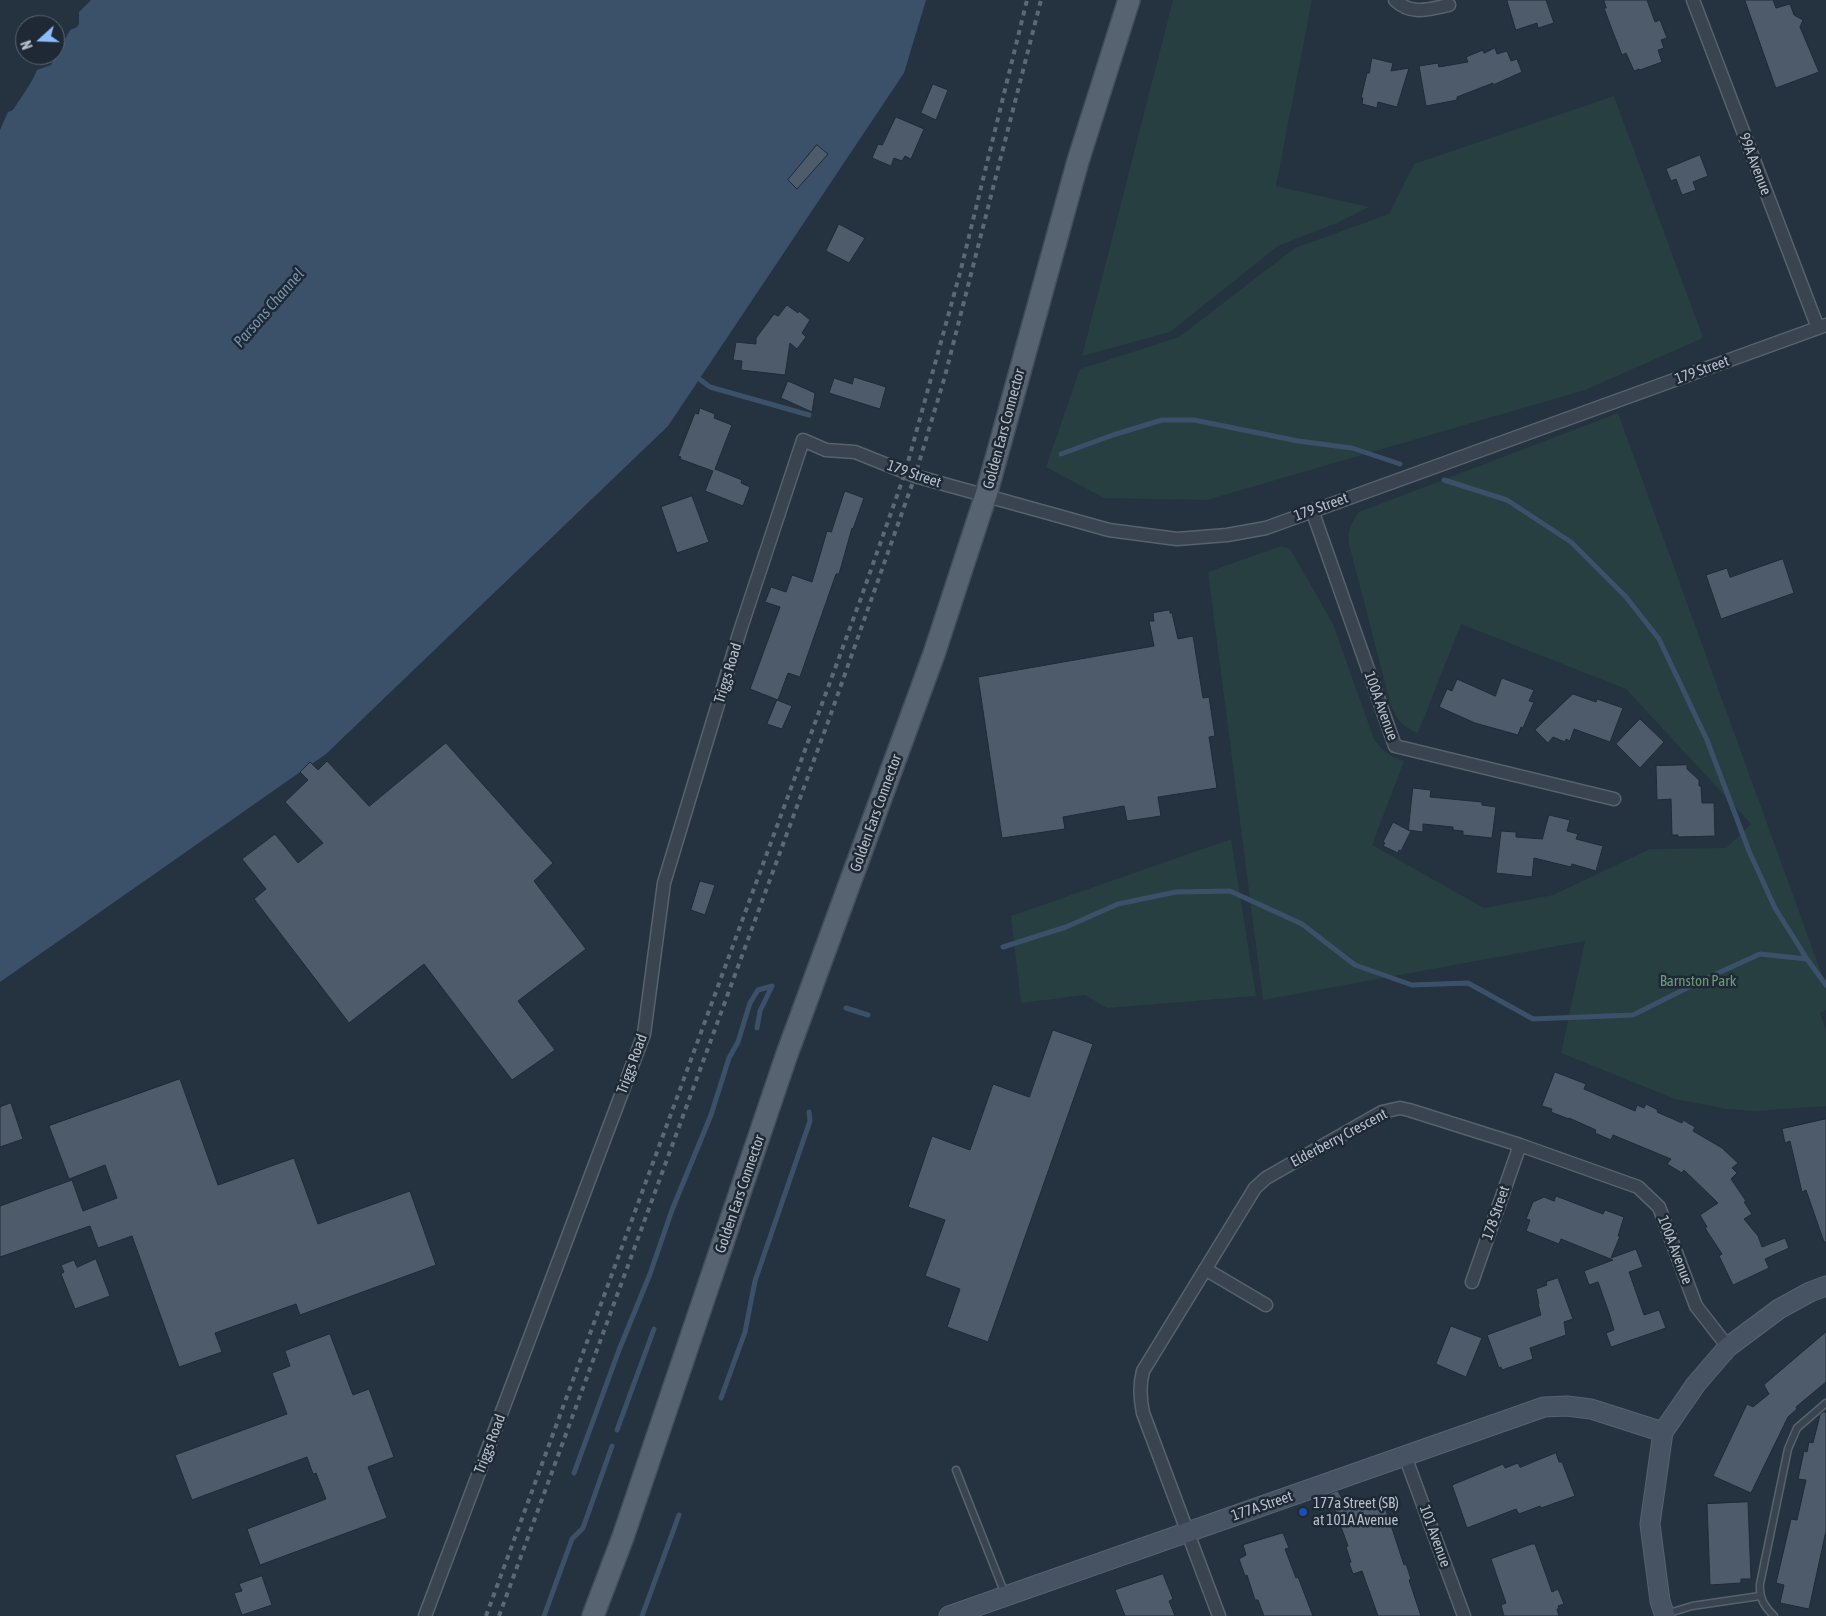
<!DOCTYPE html>
<style>
body{margin:0}
#map{position:relative;width:1826px;height:1616px;overflow:hidden;background:#253240;font-family:"Asap Condensed",sans-serif}
canvas{display:block}
.north{position:absolute;left:15px;top:15px;width:50px;height:50px;box-sizing:border-box;background:#1e2935;border:1px solid #5b6571;border-radius:50%;rotate:250deg;font-size:14px;font-weight:700;line-height:20px;text-align:center;color:#b6bfca}
.north::after{content:'';display:block;margin:auto;width:18px;height:22px;background:#8dbcf8;clip-path:polygon(50% 0,100% 100%,50% 72%,0 100%)}
</style>
<div id="map">
<canvas width="1826" height="1616"></canvas>
<div class="north">N</div>
</div>
<script>
const c = document.querySelector('canvas').getContext('2d');
c.lineJoin = 'round';
function paint(path, color) { c.fillStyle = color; c.fill(path, 'evenodd'); }
function stroke(path, color, width, dash) { c.strokeStyle = color; c.lineWidth = width; c.lineCap = dash ? 'butt' : 'round'; c.setLineDash(dash || []); c.stroke(path); }
function write(font, color, halo, rows, align = 'center') {
  c.font = font + ' "Asap Condensed",sans-serif'; c.lineWidth = 5; c.setLineDash([]); c.textBaseline = 'middle'; c.strokeStyle = halo; c.fillStyle = color; for (const [text, x, y, turn = 0] of rows) {
    c.save(); c.translate(x, y); c.rotate((+turn || 0) * Math.PI / 180); c.textAlign = isNaN(turn) ? turn : align; if (halo) c.strokeText(text, 0, 0); c.fillText(text, 0, 0); c.restore();
  }
}
paint(new Path2D(`
 M1173,0H1312L1276,186L1369,207L1337,223L1278,246L1170,332L1082,356Z
 M1614,96L1703,338L1585,390L1207,500L1104,498L1046,467L1080,369L1179,337L1295,248L1389,214L1414,164Z
 M1618,413L1826,986V1010L1820,1013L1826,1030V1106L1756,1111L1727,1109L1675,1099L1561,1053L1585,941L1263,1000L1208,572L1281,546L1288,548L1292,552L1333,624L1374,739C1382,751 1391,757 1404,761L1372,845L1484,908L1553,895L1650,849L1726,848L1751,824L1626,689L1461,624L1418,733C1402,727 1399,721 1391,706L1349,544C1347,531 1351,523 1359,512Z
 M1231,839L1256,996L1107,1008L1085,995L1021,1003L1011,916Z`), '#273f41');
paint(new Path2D(`
 M91,0H926L904,73L668,426L326,754L0,982V130L8,112L13,110C21,97 31,85 37,70L51,65L70,30L77,27L79,24V12Z`), '#3b5169');
stroke(new Path2D(`
 M694,375L710,387L809,415
 M1061,454L1113,435L1162,420H1194L1298,441L1352,448L1400,464
 M1444,480L1507,500L1571,542L1626,597L1659,639L1707,740L1749,851L1775,908L1807,959L1826,985
 M1003,947L1066,927L1118,904L1176,892L1230,891L1302,924L1355,965L1412,985L1468,983L1533,1019L1633,1015L1707,978L1760,954L1807,959
 M846,1008L868,1015
 M757,1028L760,1011L772,986
 M721,1398L745,1332L755,1281L810,1121L809,1112
 M617,1430L654,1329
 M574,1473L619,1350L650,1274L672,1210L711,1115L729,1058L738,1042L750,1003L758,990L772,986
 M544,1616L572,1539L583,1528L612,1446
 M642,1616L679,1515`), '#3b5169', 5);
const building = new Path2D(`
 M1507,0H1546L1554,23L1538,28L1537,23L1516,30Z
 M1604,0H1647L1655,22L1660,20L1667,38L1661,40L1664,48L1658,50L1662,62L1640,70L1639,69L1634,71L1626,53L1622,55L1611,27L1604,8H1606Z
 M1745,0H1773L1776,8L1790,4L1794,15L1803,20L1800,27L1819,72L1776,88Z
 M1495,48L1497,54L1507,51L1511,61L1517,59L1522,72L1493,85V83L1457,97V100L1426,106L1419,66L1438,63L1439,67L1468,62L1466,57L1483,50L1484,53Z
 M1372,58L1393,63L1391,71L1409,68L1397,107L1378,102L1377,108L1362,104L1363,98H1361L1367,73H1369Z
 M933,84L948,90L936,120L921,113Z
 M896,117L924,129L911,159L905,156L902,161L894,158L891,166L872,158L878,144L882,145Z
 M817,145L828,154L797,189L788,180Z
 M1700,155L1708,176L1693,182L1696,190L1682,195L1676,179L1671,181L1666,169Z
 M839,224L865,238L849,263L826,251Z
 M787,305L798,313L799,311L810,320L802,333L806,337L797,349L790,343L785,375L741,370L742,361L733,360L736,342L756,344V338L774,314L778,316Z
 M854,377L886,387L880,409L829,393L834,378L852,384Z
 M788,381L815,393L812,412L781,398Z
 M700,408L715,414L714,418L732,425L715,469L742,480L741,483L750,487L743,506L705,491L713,471L680,459L681,457L678,456L695,413L698,414Z
 M845,491L864,498L853,529L852,528L839,574H836L800,677L788,673L778,700L750,689L780,607L765,602L771,587L786,592L792,575L812,582L827,531L831,532Z
 M692,496L709,542L677,553L661,507Z
 M1783,559L1794,593L1721,619L1706,575L1727,568L1730,577Z
 M1170,610V613H1172L1178,639L1193,636L1203,698L1209,697L1215,736L1209,737L1217,788L1158,797L1161,816L1127,821L1124,806L1063,817L1065,829L1002,838L978,677L1154,646L1149,621H1154L1153,613Z
 M1502,678L1534,690L1529,701L1534,702L1523,728L1521,727L1518,735L1475,723L1439,707L1447,689L1452,691L1457,679L1495,696Z
 M1573,694L1596,702L1597,699L1623,708L1610,742L1574,729L1570,741L1566,739L1565,742L1553,737L1548,743L1535,730Z
 M777,700L792,706L782,729L767,724Z
 M1640,719L1664,742L1640,768L1616,744Z
 M446,743L553,863L534,881L586,949L518,1001L555,1050L512,1080L424,964L349,1023L254,899L266,889L242,859L275,834L298,863L323,843L285,802L308,780L300,772L310,762L318,770L327,761L369,806Z
 M1687,765V769L1699,780V786H1701L1702,803H1714L1715,836L1678,837V835H1672L1671,799L1657,800L1656,766Z
 M1413,788L1431,790L1430,797L1482,802V805L1496,807L1492,838L1463,835V831L1453,830V827L1423,824V832L1408,830L1411,831L1401,851L1399,850L1398,853L1383,846L1385,843L1383,842L1393,822L1408,830Z
 M1549,815L1570,820L1567,831L1578,834L1576,839L1603,846L1596,871L1572,864L1571,867L1534,858L1532,877L1496,873L1501,831L1516,832V837L1542,839Z
 M700,881L715,885L705,915L691,910Z
 M1053,1030L1093,1044L988,1342L947,1327L960,1289L925,1276L945,1220L908,1207L932,1136L970,1150L993,1084L1029,1097Z
 M1555,1072L1586,1084L1584,1089L1635,1111L1637,1105L1644,1108L1646,1104L1658,1110L1657,1112L1682,1123L1683,1120L1695,1127L1693,1131L1722,1148L1738,1163L1732,1168L1737,1173L1731,1179L1746,1201L1744,1202L1752,1214L1744,1219L1758,1236L1762,1247L1785,1238L1789,1248L1765,1259L1769,1268L1733,1285L1719,1256L1722,1254L1705,1228L1707,1227L1700,1215L1718,1203L1684,1170L1682,1173L1667,1164L1671,1159L1613,1135L1611,1140L1595,1133L1596,1130L1569,1118V1119L1556,1114L1551,1112L1552,1109L1542,1106Z
 M180,1079L218,1185L294,1158L318,1224L410,1191L436,1265L300,1315L296,1304L215,1333L222,1352L179,1367L132,1236L98,1248L90,1226L0,1257V1206L72,1180L83,1211L117,1198L105,1165L69,1179L49,1126Z
 M11,1103L23,1139L0,1147V1107Z
 M1826,1119V1242H1824L1806,1190L1802,1192L1790,1141L1785,1143L1782,1129Z
 M1556,1196L1603,1214L1605,1210L1624,1217L1618,1236H1620L1611,1258L1636,1249L1643,1267L1629,1272L1644,1315L1659,1310L1666,1328L1611,1347L1606,1333L1614,1330L1609,1313L1598,1282L1589,1285L1584,1271L1613,1260L1561,1239L1559,1244L1526,1231L1530,1220L1526,1219L1533,1202L1544,1197L1554,1201Z
 M96,1259L110,1296L75,1309L61,1274L64,1272L61,1265L74,1260L77,1267Z
 M1558,1278L1573,1319L1564,1322L1566,1335L1530,1348L1533,1359L1502,1370L1501,1367L1499,1368L1487,1335L1541,1315L1538,1304H1539L1536,1289L1547,1285L1546,1282Z
 M1451,1326L1482,1338L1466,1377L1436,1364Z
 M1826,1332V1382L1796,1407L1797,1409L1788,1417L1751,1493L1713,1476L1747,1404L1753,1407L1769,1394L1764,1385Z
 M330,1334L353,1395L369,1389L394,1457L368,1467L387,1518L260,1565L247,1529L326,1499L316,1473L313,1474L307,1457L192,1500L175,1455L287,1414L272,1373L290,1366L285,1351Z
 M1823,1412H1826V1531L1809,1609L1780,1603L1784,1585L1776,1583L1791,1519L1797,1520L1806,1480L1798,1479L1804,1451L1807,1452L1809,1442L1813,1443L1820,1415Z
 M1556,1453L1559,1462H1562L1575,1496L1541,1508L1540,1506L1519,1514L1516,1509L1467,1528L1452,1485L1503,1464L1505,1468L1518,1463L1520,1467Z
 M1338,1491L1347,1508L1376,1498L1380,1509L1385,1507L1404,1565L1406,1564L1411,1579L1409,1580L1421,1616H1378L1362,1571L1353,1574L1349,1563L1351,1562L1346,1547L1348,1546L1329,1494Z
 M1748,1502L1751,1579H1741V1583L1710,1585L1707,1504Z
 M1283,1533L1289,1548L1285,1549L1296,1578L1298,1577L1313,1616H1264L1258,1600H1255L1247,1575L1245,1576L1239,1559L1246,1555L1243,1545Z
 M1532,1544H1535L1552,1592L1558,1589L1564,1604L1558,1606L1559,1609H1557L1559,1616H1504L1501,1605L1506,1603L1491,1559Z
 M1163,1574L1173,1599L1169,1601L1175,1616H1125L1115,1590Z
 M262,1576L272,1605L242,1615L234,1593L242,1591L239,1584Z`);
paint(building, '#4e5b6b');
stroke(building, '#202b37', 1);
const lane = new Path2D(`
 M956,1470L1005,1594
 M1666,1614L1692,1606L1760,1596
 M1774,1616C1764,1606 1759,1598 1760,1584L1788,1449L1797,1428L1826,1403`);
const street = new Path2D(`
 M1395,0C1411,16 1430,9 1449,5
 M1693,0L1818,328
 M1312,510L1395,746L1614,799
 M1205,1269L1266,1305
 M1472,1282L1520,1145
 M1405,1456L1464,1616
 M425,1616L644,1034L664,883L740,631L803,440L826,450L855,452L915,476L1109,530L1177,539L1227,535L1266,528L1826,325
 M1219,1616L1143,1413C1140,1399 1139,1386 1143,1371L1255,1188L1266,1178L1382,1112L1400,1108L1409,1110L1520,1145L1638,1187L1659,1207L1696,1306L1728,1347`);
const secondary = new Path2D(`
 M949,1616L1544,1407L1567,1406L1591,1409L1663,1432
 M1665,1616L1660,1601L1650,1524L1663,1432L1696,1384L1728,1347L1779,1309L1810,1292L1826,1286`);
const primary = new Path2D(`
 M593,1616L623,1537L787,1054L934,654L986,495L1078,161L1129,0`);
stroke(lane, '#57626d', 9);
stroke(street, '#57626d', 15);
stroke(secondary, '#57626d', 21);
stroke(primary, '#434d59', 24);
stroke(lane, '#394450', 6);
stroke(street, '#394450', 12);
stroke(secondary, '#475363', 19);
stroke(primary, '#576370', 21);
stroke(new Path2D(`
 M486,1616L861,598L905,473L961,269L1027,0
 M499,1616L828,722L915,476L945,376L1041,0`), '#5b6877', 4, [5, 5]);
for (const [x, y, r, color] of [
 [1303,1512,5,"#1a4fb4"]
]) { const dot = new Path2D(); dot.arc(x, y, r, 0, 2 * Math.PI); c.fillStyle = color; c.fill(dot); stroke(dot, '#1e2935', 2); }
write('15px', '#b6bfca', '#1e2935', [
 ["99A Avenue",1755,164,69],
 ["179 Street",1702,370,-20],
 ["Golden Ears Connector",1004,429,-75],
 ["179 Street",914,474,19],
 ["179 Street",1321,507,-20],
 ["Triggs Road",728,673,-73],
 ["100A Avenue",1381,706,70],
 ["Golden Ears Connector",876,813,-70],
 ["Triggs Road",632,1064,-70],
 ["Elderberry Crescent",1339,1138,-28],
 ["Golden Ears Connector",740,1194,-71],
 ["178 Street",1496,1213,-71],
 ["100A Avenue",1675,1250,69],
 ["Triggs Road",490,1444,-69],
 ["177A Street",1262,1506,-19],
 ["101 Avenue",1435,1536,70]
]);
write('15px', '#6d9b75', '#1e2935', [
 ["Barnston Park",1698,981]
]);
write('15px', '#b6bfca', '#1e2935', [
 ["177a Street (SB)",1313,1503],
 ["at 101A Avenue",1313,1520]
], 'left');
write('italic 16px', '#7691ad', '#1e2935', [
 ["Parsons Channel",269,308,-49]
]);
</script>
